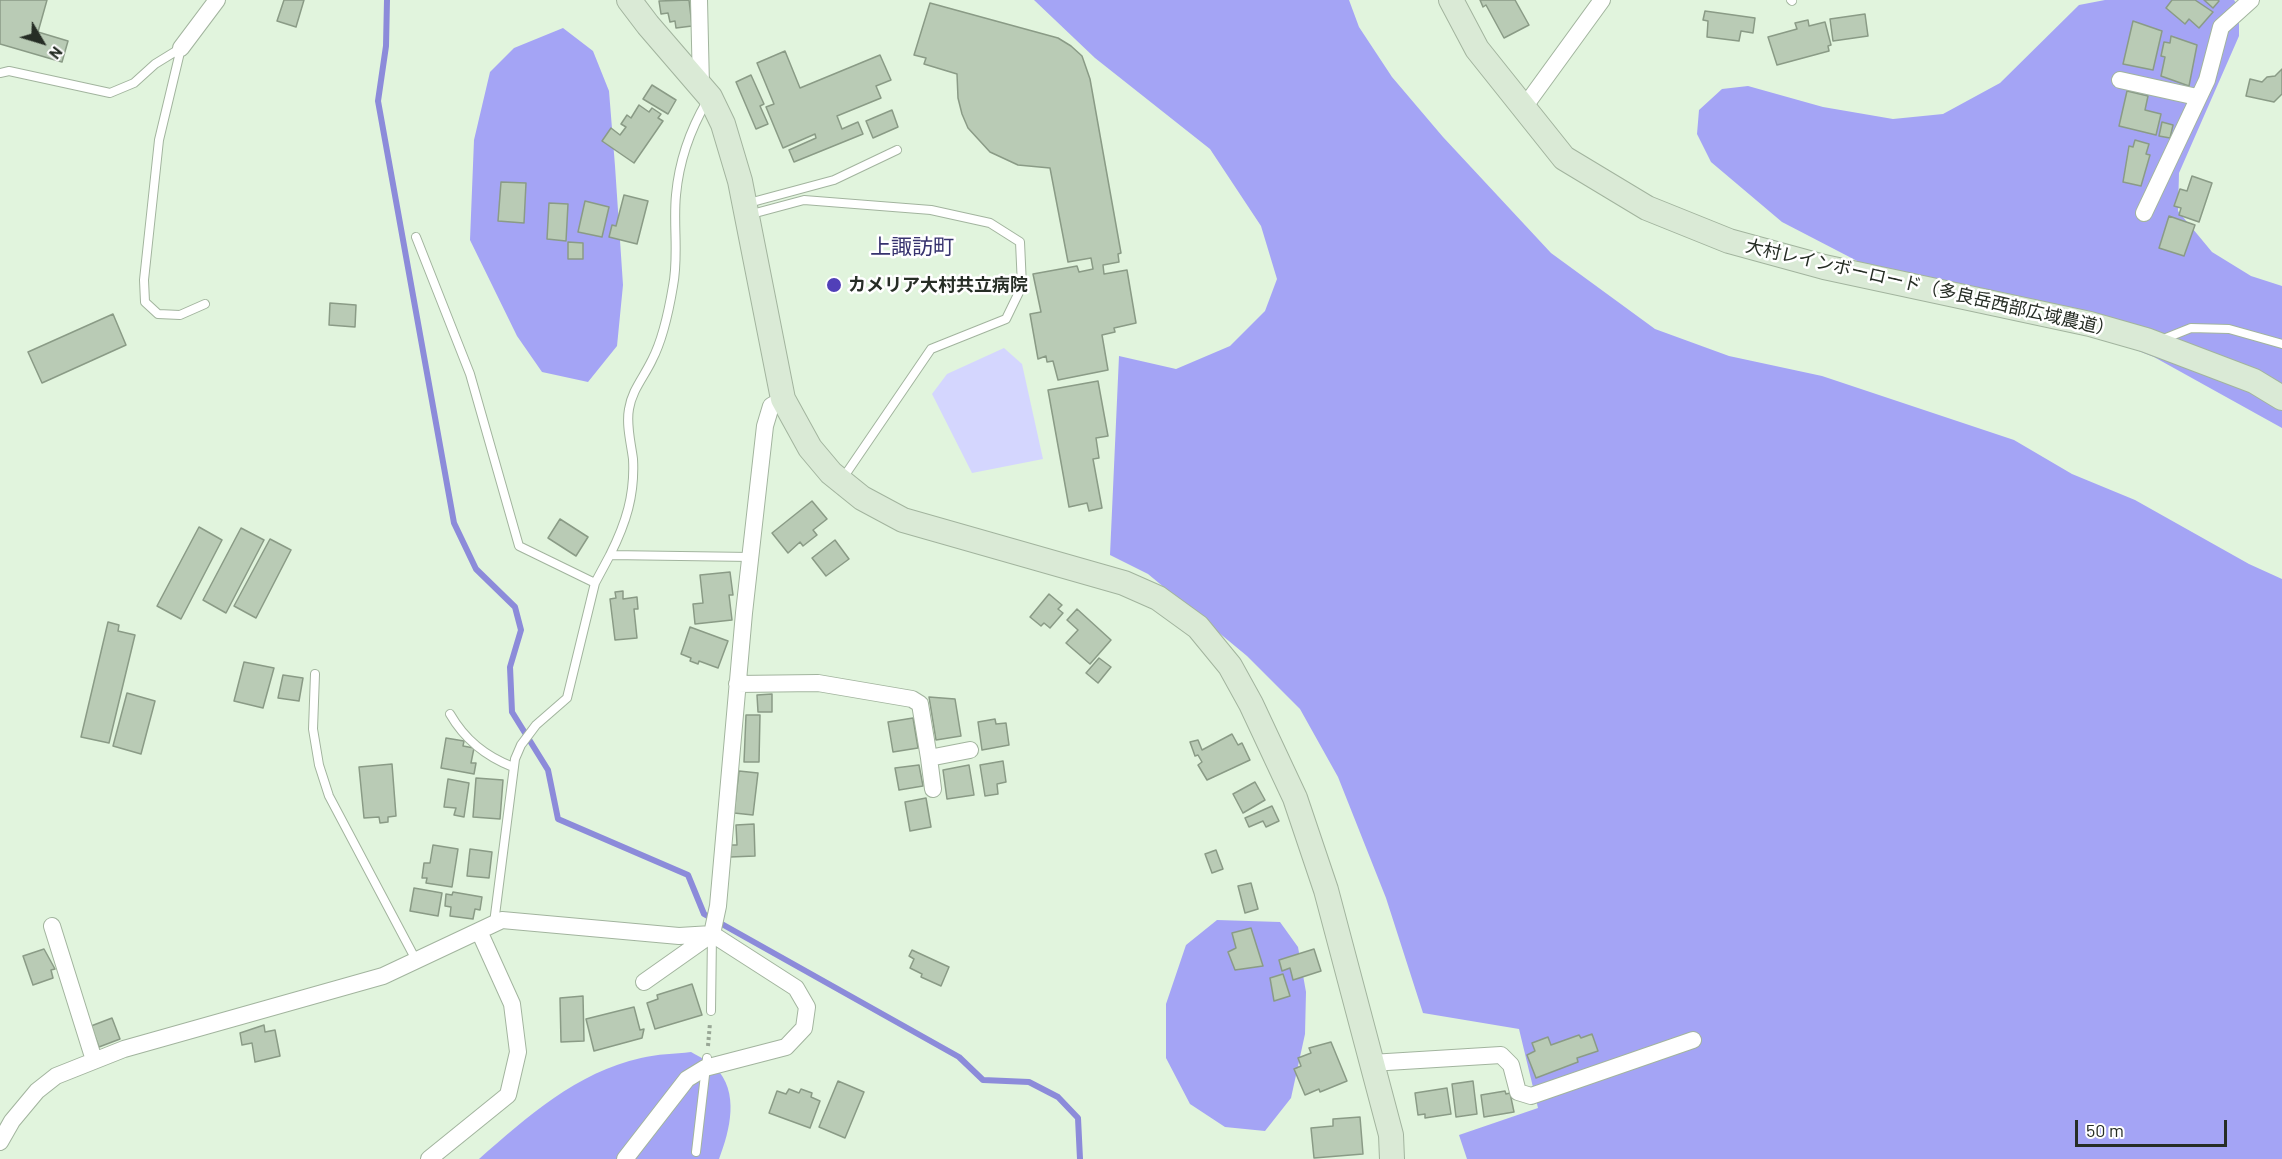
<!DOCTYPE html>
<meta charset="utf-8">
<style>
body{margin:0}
#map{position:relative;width:2282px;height:1159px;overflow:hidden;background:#e1f4dd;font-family:Barlow,sans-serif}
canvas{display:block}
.north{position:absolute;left:12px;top:12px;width:60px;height:60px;-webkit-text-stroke:4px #fff;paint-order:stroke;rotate:128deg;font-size:16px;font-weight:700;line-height:24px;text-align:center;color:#262d25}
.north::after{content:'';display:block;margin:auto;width:21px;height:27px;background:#262d25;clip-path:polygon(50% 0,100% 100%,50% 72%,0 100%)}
.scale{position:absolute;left:2075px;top:1120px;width:152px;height:27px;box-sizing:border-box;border:3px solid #262d25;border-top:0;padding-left:8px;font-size:18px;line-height:21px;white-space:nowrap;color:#262d25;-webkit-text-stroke:4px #fff;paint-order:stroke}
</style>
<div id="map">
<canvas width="2282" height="1159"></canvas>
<div class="north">N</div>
<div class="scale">50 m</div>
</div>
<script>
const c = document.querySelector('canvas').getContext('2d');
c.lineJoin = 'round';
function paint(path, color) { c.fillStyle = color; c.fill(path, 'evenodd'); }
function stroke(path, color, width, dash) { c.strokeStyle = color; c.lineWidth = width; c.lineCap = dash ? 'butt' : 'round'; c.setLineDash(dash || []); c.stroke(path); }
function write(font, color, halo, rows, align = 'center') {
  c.font = font + ' Barlow,"Noto Sans JP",sans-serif'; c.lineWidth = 5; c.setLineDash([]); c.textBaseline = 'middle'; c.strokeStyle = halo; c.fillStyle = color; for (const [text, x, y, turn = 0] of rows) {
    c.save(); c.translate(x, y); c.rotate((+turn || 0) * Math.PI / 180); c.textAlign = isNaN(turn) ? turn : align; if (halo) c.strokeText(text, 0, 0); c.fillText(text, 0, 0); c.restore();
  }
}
paint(new Path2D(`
 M1004,348L1022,364L1043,459L972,473L932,394L947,374Z`), '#d4d6fe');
paint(new Path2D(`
 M1034,0H1349L1359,27L1392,77L1443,137L1551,253L1655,329L1729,356L1822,376L2014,440L2072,474L2135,500L2249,564L2282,579V1159H1467L1459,1135L1538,1108L1519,1029L1423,1013L1386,898L1338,777L1300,709L1247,656L1148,574L1110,555L1119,356L1176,369L1230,346L1265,311L1277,279L1261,226L1210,149L1095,58Z
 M2105,0H2234L2239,7V36L2179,173L2178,211L2212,252L2251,276L2282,286V428L2154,357L2041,313L1863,264L1782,222L1711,162L1697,134L1699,110L1722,89L1748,86L1823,107L1893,119L1943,114L2000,83L2079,5Z
 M563,28L593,51L609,91L615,166L623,285L617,346L588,382L542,372L517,336L470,240L474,140L490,72L514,48Z
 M1217,920L1280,922L1298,947L1306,992L1305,1034L1291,1098L1265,1131L1225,1127L1190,1104L1166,1058V1004L1186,945Z
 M691,1052C699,1057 709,1061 715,1067C740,1092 730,1130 719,1159H479C527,1117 577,1072 641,1058C657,1054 675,1054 691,1052Z`), '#a4a4f5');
stroke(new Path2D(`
 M387,0L386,46L378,101L454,523L476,569L515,607L521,630L510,667L512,712L548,770L558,819L688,875L704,914L959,1057L983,1080L1029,1082L1058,1097L1078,1118L1080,1159`), '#8c8bda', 6);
const building = new Path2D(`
 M0,0H47L38,32L68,41L62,62L0,44Z
 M284,0H304L296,27L277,21Z
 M689,0L692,26L676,28L675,21L670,22L668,13L661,14L659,1Z
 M1480,0H1515L1529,25L1504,38L1486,5L1483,7Z
 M2172,0H2195L2213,12L2199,28L2189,19L2185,24L2166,8Z
 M2204,0H2218L2219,1L2213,8Z
 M930,3L1058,38L1071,46L1082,56L1090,79L1121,253L1118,254L1119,262L1103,265L1104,274L1127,270L1136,323L1114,328L1115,332L1102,335L1108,370L1058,380L1053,361L1047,362L1046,356L1038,359L1030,314L1041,312L1033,274L1077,266L1079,272L1093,269L1091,258L1068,262L1050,168L1018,165L990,152L968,128L962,114L958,98L957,74L924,64L926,58L914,55Z
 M1705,11L1755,18L1753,33L1741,31L1739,41L1707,37L1708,21L1703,20Z
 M1865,14L1868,36L1833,41L1830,19Z
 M1808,20L1809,26L1825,22L1831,45L1828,46L1829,51L1777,65L1768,37L1797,29L1795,23Z
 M2133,21L2162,31L2153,70L2123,64Z
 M2171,36L2197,45L2189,86L2161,76L2165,57L2161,56L2164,42L2170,43Z
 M785,51L800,88L880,55L891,80L876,86L881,98L837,116L842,129L858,122L863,134L794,162L789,150L816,138L815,134L783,148L766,107L774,104L757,63Z
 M2282,69V94L2274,102L2246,96L2250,79L2262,82L2267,77L2275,76Z
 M751,75L764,104L760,106L768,124L756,129L736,82Z
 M652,85L676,100L668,114L643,99Z
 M2127,91L2148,96L2145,110L2161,114L2156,135L2119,126Z
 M639,105L649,112L652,108L661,114L658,118L663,121L634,163L602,141L611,128L620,135L626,127L621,124L627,115L631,118Z
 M892,110L898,127L873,138L866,121Z
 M2162,122L2173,125L2170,138L2159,136Z
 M2135,140L2149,144L2146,154L2150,155L2141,186L2123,182L2129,146L2133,147Z
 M2192,176L2212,183L2199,222L2179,215L2181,208L2174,206L2180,189L2187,191Z
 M501,182L526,183L524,223L498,221Z
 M624,195L648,201L637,244L609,237L612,225L616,226Z
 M585,201L609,207L602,237L578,232Z
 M549,203L568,204L566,241L547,239Z
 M2169,216L2195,225L2184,256L2159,248Z
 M568,242L583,243V259H568Z
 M330,303L356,305L355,327L329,325Z
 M113,314L126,345L42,383L28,352Z
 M1098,381L1108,436L1096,438L1099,458L1093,459L1102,508L1089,511L1087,503L1069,507L1048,390Z
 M812,501L827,519L813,530L817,535L803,546L800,542L788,553L772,533Z
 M560,519L588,537L576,556L548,538Z
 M199,527L222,540L181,619L157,606Z
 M241,528L264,540L226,613L203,600Z
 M270,539L291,550L256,618L234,606Z
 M835,540L849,559L826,576L812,558Z
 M730,572L733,595H729L732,620L695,624L693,604L703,603L700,575Z
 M623,591V599L637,597L638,609H634L637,638L615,640L610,599L616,598L615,592Z
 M1049,594L1062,605L1058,609L1063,613L1050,628L1044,623L1041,626L1030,617Z
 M1077,609L1111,640L1090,664L1066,643L1078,630L1067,620Z
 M108,622L119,625L118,631L135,635L109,743L81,737Z
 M690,627L728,641L718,668L699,661L698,664L690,661L691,658L681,654Z
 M1099,658L1111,667L1098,683L1086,673Z
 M244,662L274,668L263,708L234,701Z
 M283,675L303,678L299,701L278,698Z
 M127,693L155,701L141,754L113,746Z
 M772,694V712H758L757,695Z
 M929,697L955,699L961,736L936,740Z
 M746,715H760L759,762H744Z
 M913,718L918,748L893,752L888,722Z
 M995,719L996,724L1006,723L1009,745L982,750L978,722Z
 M1232,734L1238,745L1242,743L1250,760L1207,780L1198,765L1202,762L1198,755L1195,756L1190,742L1198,740L1202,750Z
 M446,738L464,741L463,746L474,748L471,763H476L474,774L441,768Z
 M1003,761L1006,782L997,784L998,794L985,796L980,765Z
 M392,764L396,816L388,817V822L380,823L379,817L364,818L359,767Z
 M919,765L923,786L899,790L895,768Z
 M969,765L974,795L947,799L943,770Z
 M739,771L758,773L753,815L734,813Z
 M476,778L503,780L500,819L473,817Z
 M448,779L469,783L464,817L454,815L456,808L444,807Z
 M1255,782L1265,800L1243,813L1233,794Z
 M926,798L931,827L910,831L905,802Z
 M1272,806L1279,821L1266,827L1263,821L1249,827L1245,818Z
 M754,824L755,856L730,857V845H737L736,825Z
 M433,845L458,849L452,887L426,883L427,878H422L424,863H430Z
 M470,849L492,852L489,878L467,876Z
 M1216,850L1223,869L1212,873L1205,854Z
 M1251,883L1258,909L1245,913L1238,886Z
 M414,888L442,893L438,916L410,911Z
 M453,892L482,897L480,910L475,909L473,919L450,916L451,907L445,906L446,894L452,895Z
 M1251,928L1263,966L1235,970L1228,952L1236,948L1232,933Z
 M44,949L55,969L51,970L53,978L33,985L23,956Z
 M1314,949L1321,971L1293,980L1290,968L1282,971L1279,960Z
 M912,950L949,967L941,986L921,977L922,974L910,968L914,959L909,956Z
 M1283,974L1290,996L1274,1001L1270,978Z
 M692,984L702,1015L655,1029L647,1003L658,999L657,995Z
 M583,996L584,1041L561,1042L560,998Z
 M634,1007L640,1030L644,1029L642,1038L594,1051L586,1019Z
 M112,1018L120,1039L99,1047L91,1026Z
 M264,1025L265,1032L275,1030L280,1056L255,1062L252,1043L242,1045L240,1033Z
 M1592,1034L1598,1051L1577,1058L1578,1062L1536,1078L1527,1055L1535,1051L1532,1043L1548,1037L1551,1045L1579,1035L1581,1038Z
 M1331,1042L1347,1081L1320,1092L1319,1089L1305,1095L1294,1069L1301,1066L1298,1058L1311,1053L1309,1048Z
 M838,1081L864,1092L845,1138L819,1127Z
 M1473,1081L1477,1114L1456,1117L1452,1084Z
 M1447,1088L1451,1114L1425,1118V1114L1418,1115L1415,1093Z
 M789,1089L799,1093L801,1089L812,1093L811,1097L820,1101L810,1128L769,1113L777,1091L786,1094Z
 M1505,1091L1506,1094L1510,1093L1514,1112L1484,1117L1481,1095Z
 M1360,1117L1363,1154L1314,1158L1311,1128L1333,1126V1119Z`);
paint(building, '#b9cbb5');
stroke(building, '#8a9b86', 1.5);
const lane = new Path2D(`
 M1791,0L1792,1
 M181,48L159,140L144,280L145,302L158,314L180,315L205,304
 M0,73L9,71L110,93L134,83L155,64L181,48
 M745,204L834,180L897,150
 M748,215L804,200L931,210L990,223L1020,242L1022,286L1006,319L931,349L843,478
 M416,237L470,374L519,546L595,583L610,555L751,557
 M2161,340L2191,328L2229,329L2282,344
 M610,555C626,523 635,495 633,459C631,443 626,425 629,409C632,390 644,377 652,360C663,339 669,310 673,286C679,256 673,225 676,195C679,162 690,130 707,101
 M315,674L313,729L319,765L329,796L416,960
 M450,714C465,740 485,756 513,767
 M494,923L515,759L521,745L536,725L567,698L595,583
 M711,1011L712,934
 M696,1152L707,1058`);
const street = new Path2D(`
 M699,0L701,86
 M181,48L217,0
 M2120,80L2197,97
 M1525,106L1602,0
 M2144,213L2207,80L2221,27L2251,0
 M737,684L818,683L912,699L920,704L929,758L970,750
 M929,758L933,789
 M52,926L94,1060
 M644,982L712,934L718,906L744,613L765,426L771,406L783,399
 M1371,1063L1501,1055L1511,1065L1518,1092L1531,1096L1693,1040
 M0,1142L12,1121L37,1091L56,1076L124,1049L383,976L502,920L679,936L712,934L796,988L807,1007L804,1028L786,1047L705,1068L687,1079L625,1159
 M429,1159L508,1095L518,1052L512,1004L479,931`);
const secondary = new Path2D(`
 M629,0L648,25L710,97L723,124L740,181L783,399L810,448L831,473L862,498L903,520L1124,583L1158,598L1198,627L1230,666L1251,704L1295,798L1326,890L1391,1135L1392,1159
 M1451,0L1477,49L1564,158L1647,208L1729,241L1824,267L2090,324L2146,340L2254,381L2282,398`);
stroke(lane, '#a2b49e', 10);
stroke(street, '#a2b49e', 18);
stroke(secondary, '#a2b49e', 26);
stroke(new Path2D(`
 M708,1046L710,1023`), '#98a695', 4, [3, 3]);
stroke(lane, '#fff', 8);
stroke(street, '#fff', 16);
stroke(secondary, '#daead6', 24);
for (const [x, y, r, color] of [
 [834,285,8,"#5140b8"]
]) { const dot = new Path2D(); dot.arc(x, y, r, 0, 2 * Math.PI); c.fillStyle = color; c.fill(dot); stroke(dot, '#fff', 2); }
write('bold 18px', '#262d25', '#fff', [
 ["カメリア大村共立病院",848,285]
], 'left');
write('18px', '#262d25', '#fff', [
 ["大村レインボーロード（多良岳西部広域農道）",1930,288,13]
]);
write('21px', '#36326e', '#fff', [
 ["上諏訪町",912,247]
]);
</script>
